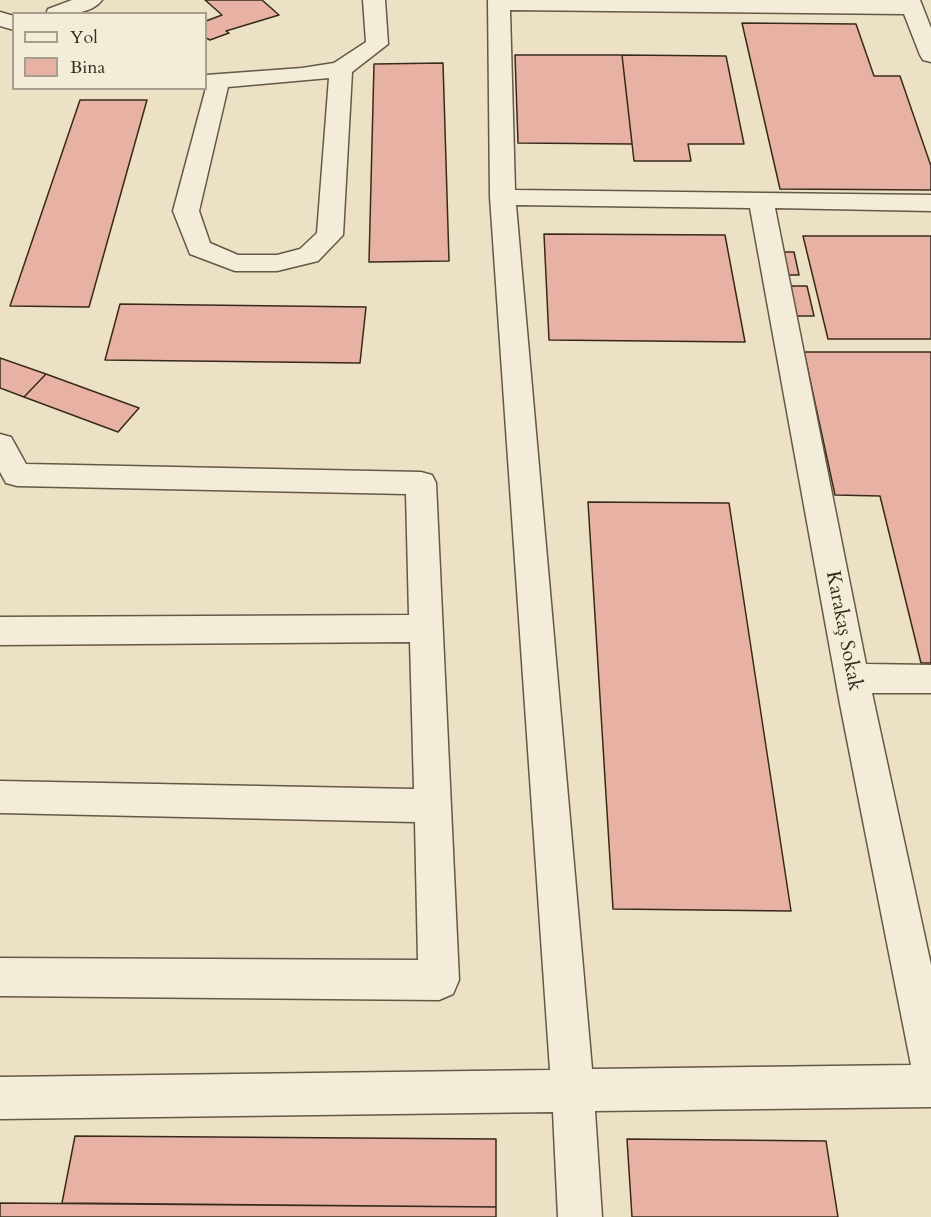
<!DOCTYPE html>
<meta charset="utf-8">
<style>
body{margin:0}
#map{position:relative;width:931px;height:1217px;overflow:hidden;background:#ede1c5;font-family:Cardo,serif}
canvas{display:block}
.legend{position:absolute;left:12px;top:12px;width:195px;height:78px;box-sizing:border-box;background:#f3ecd9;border:2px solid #a89e8d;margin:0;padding:8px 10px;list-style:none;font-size:18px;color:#372a1b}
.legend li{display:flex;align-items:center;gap:12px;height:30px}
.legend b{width:30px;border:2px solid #a89e8d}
</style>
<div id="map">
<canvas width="931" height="1217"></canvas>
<ul class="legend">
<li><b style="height:8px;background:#f3ecd9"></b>Yol</li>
<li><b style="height:16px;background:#e7b2a3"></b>Bina</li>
</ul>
</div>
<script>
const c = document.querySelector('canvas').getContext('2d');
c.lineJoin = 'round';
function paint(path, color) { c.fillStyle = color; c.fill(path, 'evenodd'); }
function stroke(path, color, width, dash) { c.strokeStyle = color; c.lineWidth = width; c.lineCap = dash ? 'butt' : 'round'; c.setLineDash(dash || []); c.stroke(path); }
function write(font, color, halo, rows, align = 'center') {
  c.font = font + ' Cardo,serif'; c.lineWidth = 4.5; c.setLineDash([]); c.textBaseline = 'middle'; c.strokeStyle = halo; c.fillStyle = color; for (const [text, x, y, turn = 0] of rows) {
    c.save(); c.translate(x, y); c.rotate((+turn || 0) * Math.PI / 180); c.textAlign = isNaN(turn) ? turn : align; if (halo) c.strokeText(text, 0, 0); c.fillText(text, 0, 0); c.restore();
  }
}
const building = new Path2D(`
 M205,0H262L279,15L226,31L229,33L210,40L206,38V21L222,15Z
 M742,23L856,24L874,76H900L931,166V190L780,189Z
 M515,55H622L632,144L518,143Z
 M622,55L726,56L744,144H688L691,161H634Z
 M443,63L449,261L369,262L374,64Z
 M80,100H147L89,307L10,306Z
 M544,234L725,235L745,342L549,340Z
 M803,236H931V339H828Z
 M771,252H794L799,275H776Z
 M778,286H807L814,316H785Z
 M120,304L366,307L360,363L105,360Z
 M804,352H931V663H921L880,496L835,495Z
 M0,358L46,374L24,397L0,388Z
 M46,374L139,408L118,432L24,397Z
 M588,502L729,503L791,911L613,909Z
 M75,1136L496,1139V1207L62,1203Z
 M627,1139L826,1141L838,1217H632Z
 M0,1203L496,1207V1217H0Z`);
paint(building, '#e7b2a3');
stroke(building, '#372a1b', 1.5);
const minor = new Path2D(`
 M72,0H102C90,16 63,14 46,14L48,9Z
 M363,0H385L388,44L352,72L343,235L318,261L277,271H235L190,254L173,211L206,88V75L302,68L334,63L366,42ZM329,78L317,233L300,249L277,255H238L210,243L199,211L228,87Z
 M488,0H920L931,28V62L923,60L920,55L904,14L510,10L515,190L931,195V211L775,208L866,664L931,665V693H872L931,965V1107L595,1111L602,1217H558L553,1112L0,1119V1077L550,1070L490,197ZM516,205L750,208L840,704L911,1065L592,1069Z
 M0,12L14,16V30L0,26Z
 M0,434L11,437L26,464L421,472L432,475L436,483L459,980L453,994L439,1000L0,996V958L418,960L415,822L0,813V781L414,789L410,642L0,645V617L409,615L406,494L17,486L6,483L0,472Z`);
stroke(minor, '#645846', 3);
paint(minor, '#f3ecd9');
write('20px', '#372a1b', '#f3ecd9', [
 ["Karakaş Sokak",843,631,79]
]);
</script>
